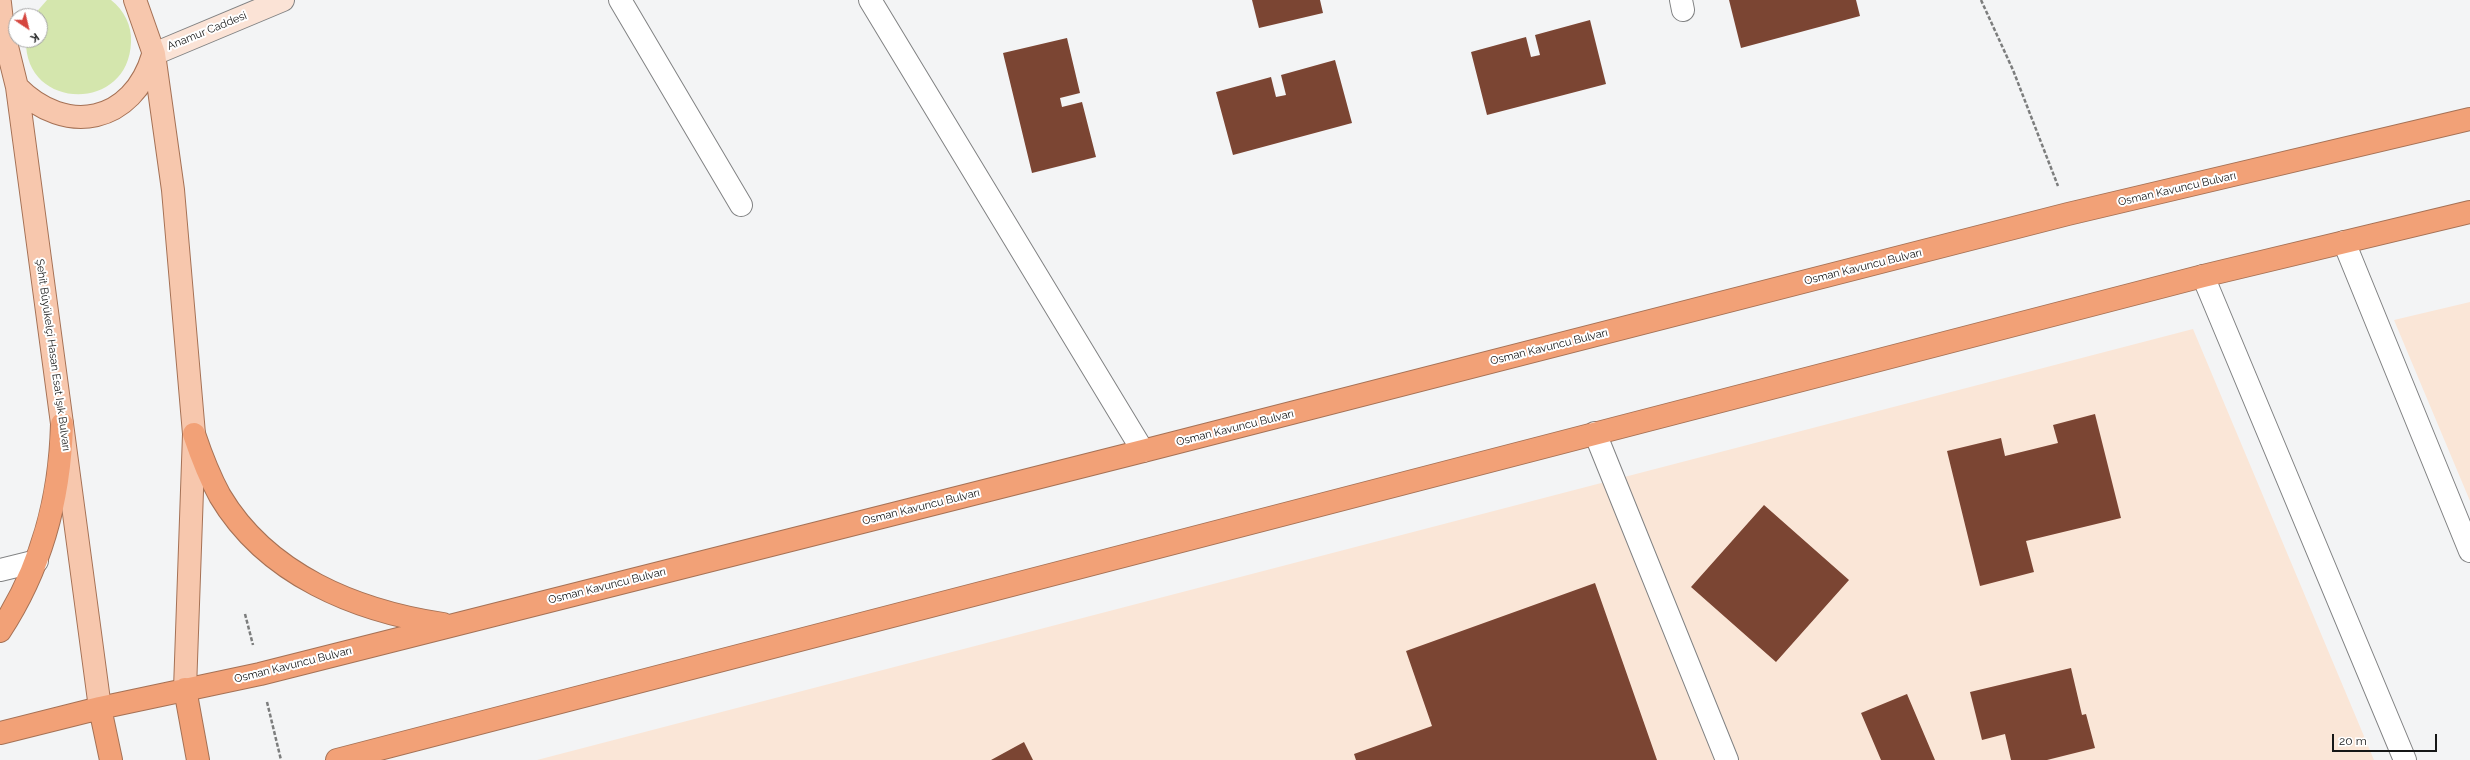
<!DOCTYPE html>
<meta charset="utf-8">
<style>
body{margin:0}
#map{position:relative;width:2470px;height:760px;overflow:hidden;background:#f3f4f5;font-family:Raleway,sans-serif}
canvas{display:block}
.north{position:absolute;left:8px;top:8px;width:40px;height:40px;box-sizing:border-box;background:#fff;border:1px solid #a2a2a2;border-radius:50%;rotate:145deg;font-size:11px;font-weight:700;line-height:16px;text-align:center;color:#161717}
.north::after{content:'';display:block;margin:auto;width:14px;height:18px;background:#d5463f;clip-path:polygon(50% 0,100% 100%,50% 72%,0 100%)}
.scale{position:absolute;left:2332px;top:734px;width:105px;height:18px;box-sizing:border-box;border:2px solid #161717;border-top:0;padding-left:5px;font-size:12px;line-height:14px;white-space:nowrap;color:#161717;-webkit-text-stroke:3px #fff;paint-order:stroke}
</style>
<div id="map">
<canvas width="2470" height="760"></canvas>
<div class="north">K</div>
<div class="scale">20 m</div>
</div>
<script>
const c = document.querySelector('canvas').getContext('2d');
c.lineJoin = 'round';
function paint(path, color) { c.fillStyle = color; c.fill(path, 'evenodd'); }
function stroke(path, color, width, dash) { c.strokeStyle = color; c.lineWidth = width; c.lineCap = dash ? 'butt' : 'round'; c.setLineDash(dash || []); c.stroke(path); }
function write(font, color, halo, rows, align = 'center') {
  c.font = font + ' Raleway,sans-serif'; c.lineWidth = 4; c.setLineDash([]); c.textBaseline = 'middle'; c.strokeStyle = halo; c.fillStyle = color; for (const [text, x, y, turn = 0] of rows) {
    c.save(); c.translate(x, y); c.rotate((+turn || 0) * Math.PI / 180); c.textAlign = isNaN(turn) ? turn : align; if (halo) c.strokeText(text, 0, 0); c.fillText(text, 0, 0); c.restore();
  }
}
paint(new Path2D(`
 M2470,302V501L2394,320Z
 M2193,329L2374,760H537Z`), '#fae6d7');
paint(new Path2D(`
 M47,0H111C124,10 132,26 131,42C129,113 24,111 26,40H40V16H33Z`), '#d4e6ad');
paint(new Path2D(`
 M1252,0H1320L1323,13L1259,28Z
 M1729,0H1856L1860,16L1741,48Z
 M1590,20L1606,84L1487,115L1471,52L1526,37L1531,57L1540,55L1535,35Z
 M1067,38L1080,93L1060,98L1062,107L1082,102L1096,157L1032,173L1003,53Z
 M1335,60L1352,123L1233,155L1216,92L1271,77L1276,97L1286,95L1281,75Z
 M2095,414L2121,518L2026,541L2034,572L1980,586L1947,451L2001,438L2005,456L2058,443L2053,425Z
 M1764,505L1849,580L1776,662L1691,587Z
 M1595,583L1657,760H1356L1354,754L1432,726L1406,651Z
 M2071,668L2082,715L2086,714L2095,748L2047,760H2011L2005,734L1982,740L1970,692Z
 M1907,694L1935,760H1881L1861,713Z
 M1024,742L1033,760H991Z`), '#7b4533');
const street = new Path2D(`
 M620,0L741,205
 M870,0L1143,451
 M1681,0L1683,10
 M2344,242L2470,551
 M2203,276L2405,760
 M1595,433L1727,760
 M0,570L37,561`);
const secondary = new Path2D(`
 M154,54L283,0`);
const primary = new Path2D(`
 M135,0L154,54L173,190L194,434L185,689
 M0,3L3,30L17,87L100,708
 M17,87C66,137 133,123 153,55`);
const highway = new Path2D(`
 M194,434C201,455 209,476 220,496C267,575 356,611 443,624
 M0,631C42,567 60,499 62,424
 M185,689L198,760
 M100,708L111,760
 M0,733L100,708L260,674L1143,451L2068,214L2470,119
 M337,760L2203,276L2470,212`);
stroke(street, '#818283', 24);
stroke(secondary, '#818283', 24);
stroke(primary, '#a57155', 24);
stroke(highway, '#a57155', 24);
stroke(new Path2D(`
 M1981,0L2013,70L2058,186
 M245,614L253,645
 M267,702L281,760`), '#7c7d7d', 2.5, [4, 2]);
stroke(street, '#fff', 22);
stroke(secondary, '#fbe3d6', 22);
stroke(primary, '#f7c7ad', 22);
stroke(highway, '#f2a177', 22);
write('11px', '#161717', '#fff', [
 ["Anamur Caddesi",207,31,-22],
 ["Osman Kavuncu Bulvarı",2177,189,-13],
 ["Osman Kavuncu Bulvarı",1863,267,-14],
 ["Osman Kavuncu Bulvarı",1549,347,-14],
 ["Şehit Büyükelçi Hasan Esat Işık Bulvarı",53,355,82],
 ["Osman Kavuncu Bulvarı",1235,428,-14],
 ["Osman Kavuncu Bulvarı",921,507,-14],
 ["Osman Kavuncu Bulvarı",607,586,-14],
 ["Osman Kavuncu Bulvarı",293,665,-14]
]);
</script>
